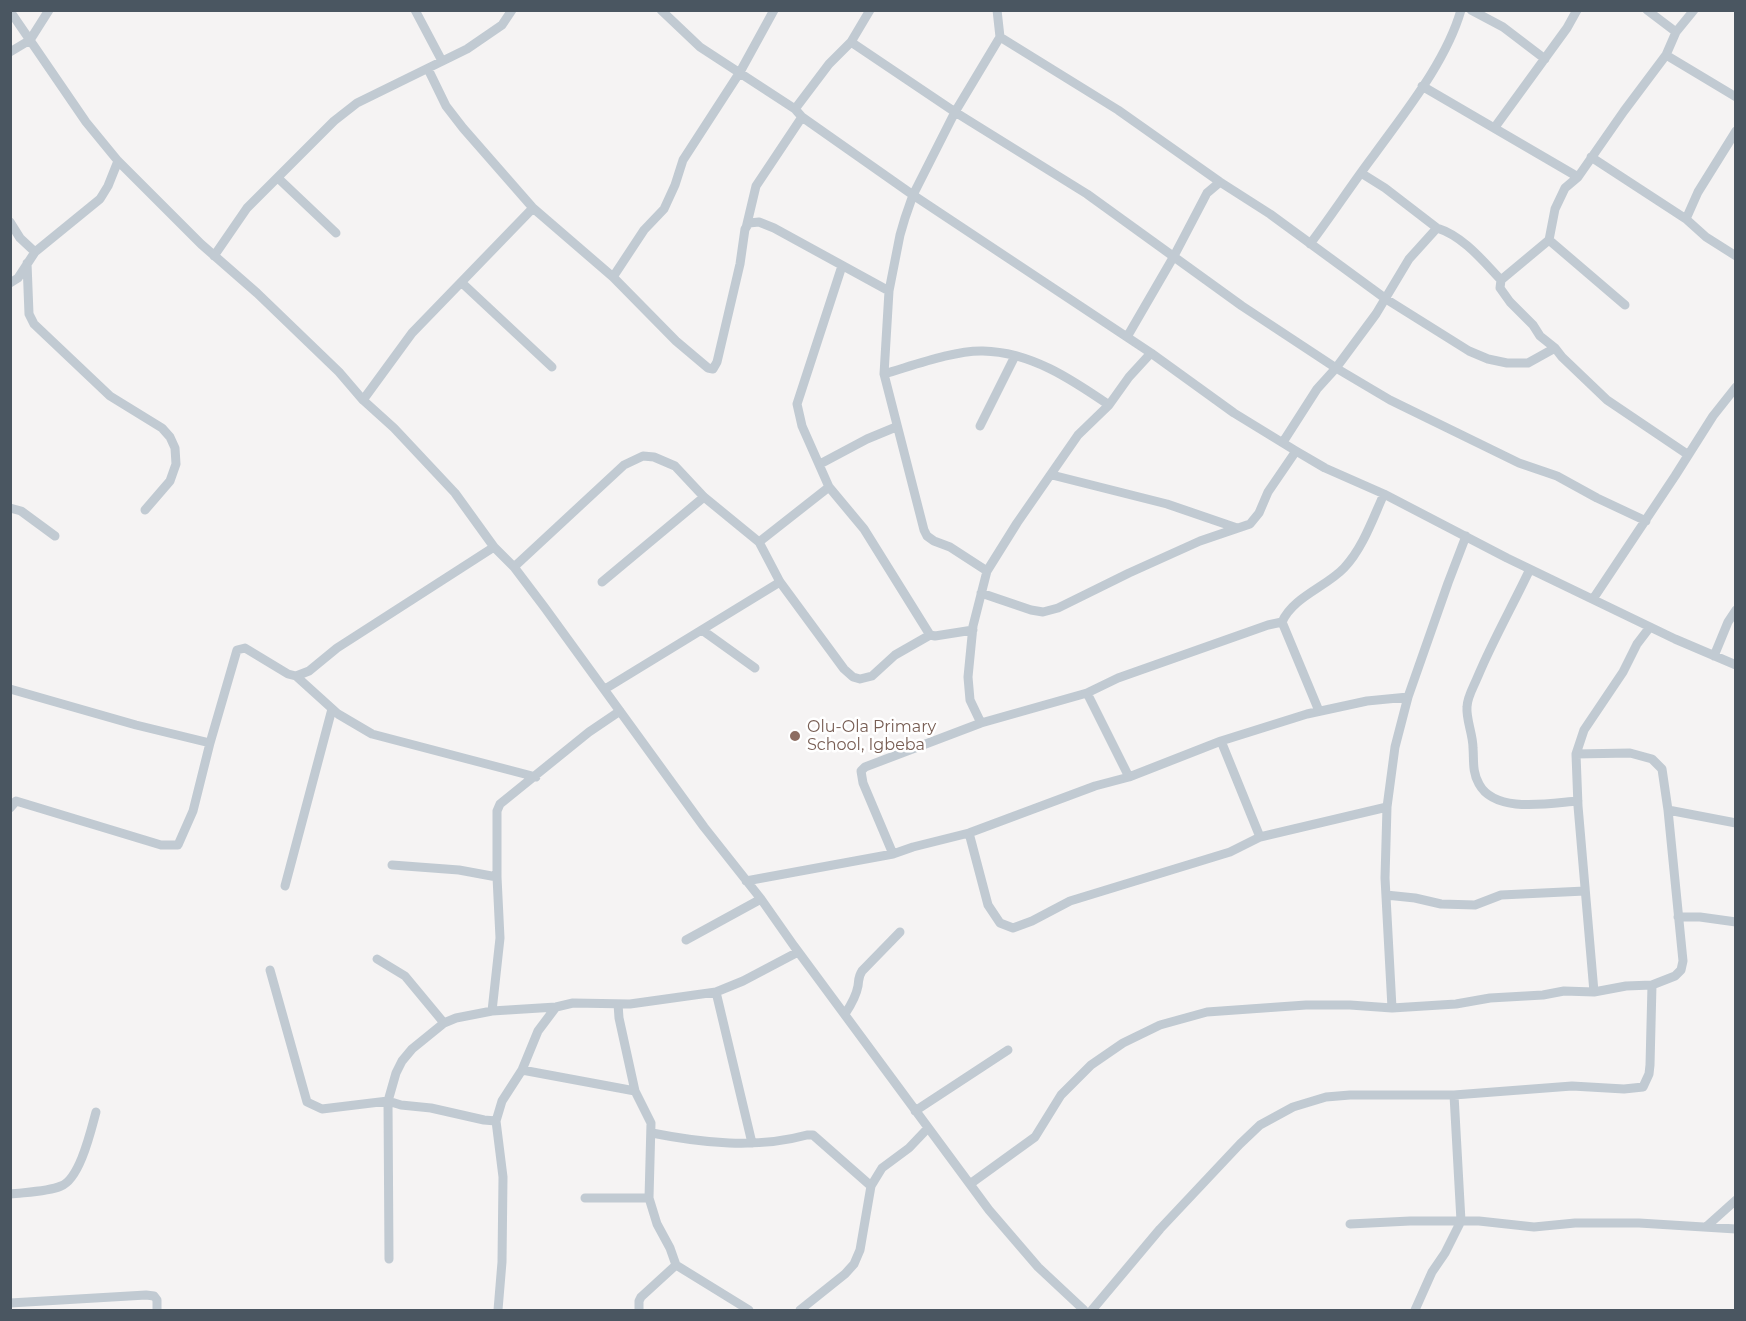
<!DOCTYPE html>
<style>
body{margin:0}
#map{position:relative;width:1746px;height:1321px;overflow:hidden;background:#f5f3f3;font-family:Montserrat,sans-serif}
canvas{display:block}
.frame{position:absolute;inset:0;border:12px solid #4a5661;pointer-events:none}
</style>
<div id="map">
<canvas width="1746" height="1321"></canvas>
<div class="frame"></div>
</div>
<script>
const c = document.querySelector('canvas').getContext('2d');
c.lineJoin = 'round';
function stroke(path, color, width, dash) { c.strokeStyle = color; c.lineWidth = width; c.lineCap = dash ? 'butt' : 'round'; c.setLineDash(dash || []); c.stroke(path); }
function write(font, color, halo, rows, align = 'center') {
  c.font = font + ' Montserrat,sans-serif'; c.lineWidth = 5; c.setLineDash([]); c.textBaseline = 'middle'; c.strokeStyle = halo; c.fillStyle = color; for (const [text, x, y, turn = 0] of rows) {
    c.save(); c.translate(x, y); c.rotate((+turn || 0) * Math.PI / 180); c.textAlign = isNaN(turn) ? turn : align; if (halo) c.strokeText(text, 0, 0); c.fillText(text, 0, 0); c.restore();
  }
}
stroke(new Path2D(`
 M415,10L442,61
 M661,10L700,47L795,109L802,117L913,195L1151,353L1234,413L1296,451L1325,468L1384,494L1507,558L1675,639L1736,665
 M1471,10L1503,27L1545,59
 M1647,10L1676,32
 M10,11L86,122L118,161L201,244L257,293L339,372L363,400L394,428L455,493L494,547L514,567L545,608L704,827L761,899L794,946L989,1210L1038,1267L1084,1310
 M1000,37L1118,110L1220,182L1270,214L1386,299L1469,351L1488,359L1507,363H1528L1555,348
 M851,42L955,112L1087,194L1242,306L1336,368L1390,400L1519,463L1557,476L1597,498L1646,521
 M10,52L30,40L49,10
 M1666,55L1736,97
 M428,69L446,106L463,128L533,208L613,277L676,341L708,368L713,369L717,362L740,264L745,229L749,223L759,222L774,228L889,291
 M1422,86L1578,177
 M795,109L829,64L851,42L870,10
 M1495,127L1567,28L1577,10
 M1591,157L1686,219L1706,237L1736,256
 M1361,173L1385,188L1437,228C1463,236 1483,261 1501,280L1500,288L1510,302L1533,325L1540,336L1555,348L1562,357L1607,400L1687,454
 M279,179L336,233
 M1686,219L1698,192L1736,131
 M10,222L20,238L35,252
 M746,228L756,186L802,117
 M1549,240L1625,305
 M1310,244C1332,215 1352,184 1374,155C1405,112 1446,62 1461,10
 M214,256L247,208L334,121L357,103L467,49L502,25L512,10
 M27,263L29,314L34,324L110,396L162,428L170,437L175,448L176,464L170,481L145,510
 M842,266L797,404L802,426L829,487L864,529L930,635L935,636L973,630
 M613,277L644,230L664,209L675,185L683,160L740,72L774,10
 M1501,280L1549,240L1555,209L1565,188L1578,177L1624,111L1666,55L1676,32L1694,10
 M461,282L552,367
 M10,283L18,278L35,252L100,199L108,186L118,161
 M1127,337L1174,256L1207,193L1220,182
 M884,374C912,366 955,350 983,351C1031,352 1071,379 1109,405
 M363,400L412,333L533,208
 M980,426L1015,356
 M1283,442L1317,389L1336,368L1376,314L1409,259L1437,228
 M820,464L867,439L896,427
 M1052,475L1167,504L1237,528
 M10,508L21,511L55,536
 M759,542L829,487
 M514,567L624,465L643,456L654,457L675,466L704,497L759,542L780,582L844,669L853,677L860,679L872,676L895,655L930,635
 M1530,569C1513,605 1493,640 1478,676C1474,686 1467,697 1467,707C1466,720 1473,734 1473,748C1474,760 1472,772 1479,784C1495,814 1550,803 1578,801
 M987,571L950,547L934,541L927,536L924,530L884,374L889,291L900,235L905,218L913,195L955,112L1000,37L997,10
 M602,582L704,497
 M981,593L1031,610L1043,612L1058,608L1129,573L1200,541L1250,524L1259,513L1268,492L1296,451
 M1593,599L1675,476L1713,416L1736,387
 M702,630L755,668
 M1714,656L1728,622L1736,610
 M296,676L338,714L372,734L536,777
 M10,689L136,725L210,743
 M605,689L780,582
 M1087,693L1129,777
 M1319,711L1282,622C1293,597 1326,587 1344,568C1363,548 1373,518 1384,494
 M981,723L970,700L968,677L973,626L987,571L1017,523L1078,435L1109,405L1129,377L1151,353
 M1221,741L1260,837
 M10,808L16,801L161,845H178L193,811L210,743L237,650L245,648L288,674L296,676L309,671L337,648L494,547
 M1668,810L1736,823
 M969,833L988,905L1000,923L1013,928L1032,921L1070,901L1230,852L1260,837L1387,807
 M893,854L863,783L861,771L865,767L981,723L1087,693L1118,678L1268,625L1282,622
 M392,865L459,870L497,877
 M746,881L893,854L913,847L969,833L1095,786L1129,777L1221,741L1307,714L1367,701L1408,697
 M285,886L332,709
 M1386,895L1415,898L1441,904L1475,905L1501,895L1585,891
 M1678,917H1700L1736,922
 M686,940L761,899
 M377,959L405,976L444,1023
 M270,970L307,1102L322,1109L388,1101L401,1105L431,1108L484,1120L496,1121
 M716,992L752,1143
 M1594,992L1578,806L1576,754L1584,730L1623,672L1637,644L1650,627
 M618,1004L619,1018L635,1091L651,1123L649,1198L657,1224L670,1248L676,1265L749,1310
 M1392,1008L1385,878L1387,807L1395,747L1408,697L1448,583L1466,536
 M492,1011L500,938L497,877V811L500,804L589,732L620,711
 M845,1014C851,1005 856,997 858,986C859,980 858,977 862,971L900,932
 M522,1070L635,1091
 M915,1111L1008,1050
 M652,1133C702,1143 756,1149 807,1135H813L871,1186
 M970,1184L1035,1137L1061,1095L1091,1065L1123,1043L1160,1025L1207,1012L1306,1005H1350L1392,1008L1456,1004L1490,998L1543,995L1564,991L1594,992L1626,986L1652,985L1675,976L1681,970L1683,961L1668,810L1662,769L1652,759L1630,753L1576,754
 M10,1194C26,1192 47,1192 61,1186C80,1179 91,1130 96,1112
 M585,1198H649
 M1350,1224L1410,1221H1479L1534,1227L1575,1223H1639L1736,1229
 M1707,1226L1736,1200
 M389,1259L388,1101L396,1073L402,1061L412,1049L444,1023L456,1018L492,1011L556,1007L573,1003L630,1004L716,992L743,981L798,952
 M10,1303L146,1295L154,1296L157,1300V1310
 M498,1310L502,1262L503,1177L496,1121L502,1101L522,1070L538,1031L556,1007
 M639,1310V1301L641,1297L676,1265
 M800,1310L845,1274L854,1264L860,1250L871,1186L882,1168L909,1148L928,1128
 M1092,1310L1160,1229L1240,1144L1260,1125L1293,1107L1326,1097L1350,1095H1454L1572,1086L1624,1089L1643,1087L1649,1074L1650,1065L1652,985
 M1415,1310L1432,1272L1445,1253L1461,1221L1454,1095`), '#c1cad2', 9);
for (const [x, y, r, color] of [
 [795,736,6,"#8d6e63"]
]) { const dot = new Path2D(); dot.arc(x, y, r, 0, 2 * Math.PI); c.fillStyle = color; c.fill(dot); stroke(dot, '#fff', 2); }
write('16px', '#785e54', '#fff', [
 ["Olu-Ola Primary",807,727],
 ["School, Igbeba",807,745]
], 'left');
</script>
